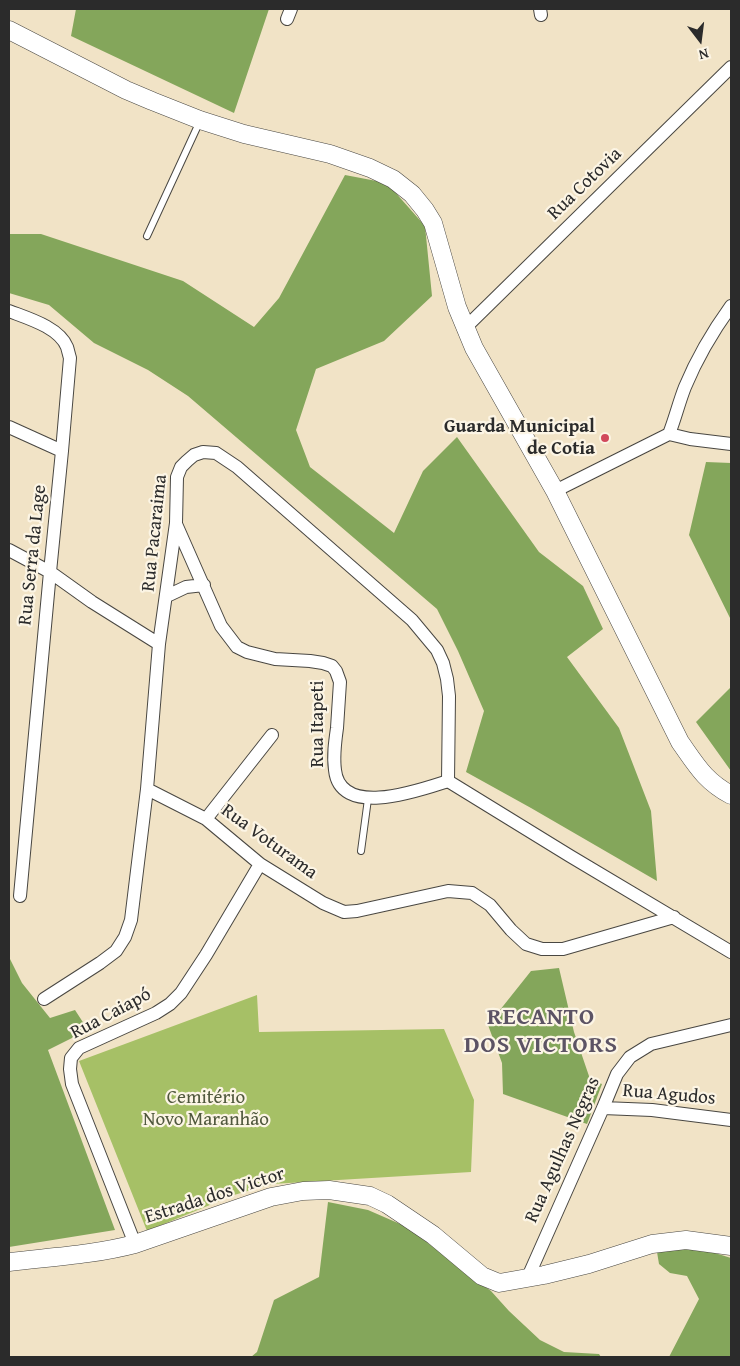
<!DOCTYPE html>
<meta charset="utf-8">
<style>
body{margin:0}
#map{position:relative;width:740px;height:1366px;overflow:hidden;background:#f1e3c6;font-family:"Gentium Book Plus",serif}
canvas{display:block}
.frame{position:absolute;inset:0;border:10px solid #2b2b2b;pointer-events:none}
.north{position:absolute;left:675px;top:15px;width:50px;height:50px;-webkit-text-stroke:4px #fcf5e5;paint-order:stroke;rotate:165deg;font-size:14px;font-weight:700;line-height:20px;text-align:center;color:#2b2b2b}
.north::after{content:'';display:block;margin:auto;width:18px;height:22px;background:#2b2b2b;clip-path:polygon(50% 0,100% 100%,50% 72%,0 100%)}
</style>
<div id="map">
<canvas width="740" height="1366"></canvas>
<div class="frame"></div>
<div class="north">N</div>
</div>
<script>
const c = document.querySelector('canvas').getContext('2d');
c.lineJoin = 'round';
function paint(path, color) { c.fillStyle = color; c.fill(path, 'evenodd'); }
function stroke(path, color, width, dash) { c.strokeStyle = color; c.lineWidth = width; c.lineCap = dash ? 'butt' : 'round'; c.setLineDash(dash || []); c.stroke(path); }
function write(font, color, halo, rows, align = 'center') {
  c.font = font + ' "Gentium Book Plus",serif'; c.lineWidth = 4.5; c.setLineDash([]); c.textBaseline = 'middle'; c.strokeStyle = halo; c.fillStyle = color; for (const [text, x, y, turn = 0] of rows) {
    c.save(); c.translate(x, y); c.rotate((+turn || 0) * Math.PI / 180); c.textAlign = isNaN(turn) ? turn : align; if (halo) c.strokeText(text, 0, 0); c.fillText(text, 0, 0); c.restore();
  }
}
paint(new Path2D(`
 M257,995L259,1032L444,1029L474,1100L471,1172L272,1184L234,1195L147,1231L79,1061Z`), '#a6c066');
paint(new Path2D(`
 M76,9H269L234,113L71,36Z
 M345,175L387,183L425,226L432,296L384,341L316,369L296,430L310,467L394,533L423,471L457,437L539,552L583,586L603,629L567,657L619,728L651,811L657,881L531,808L466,772L484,711L458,651L437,609L188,396L148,370L94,343L49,305L9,293V234H41L183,281L254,327L279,298Z
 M706,462L731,463V620L689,535Z
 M731,687V771L696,722Z
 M9,957L22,983L50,1018L75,1010L88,1030L48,1050L115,1230L9,1247Z
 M559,968L574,1032L590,1079L602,1084L587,1124L503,1094L502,1063L488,1025L531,971Z
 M328,1202L368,1210L407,1227L491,1291L509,1311L540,1340L564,1352L599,1354L601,1357H251L257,1352L274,1300L319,1277Z
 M677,1248L715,1253L731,1258V1357H669L699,1299L687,1276L670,1273L659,1264L657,1252Z`), '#84a65b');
const lane = new Path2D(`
 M147,236L200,121
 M361,851L368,799`);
const street = new Path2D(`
 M540,9L541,15
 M287,19L291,9
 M9,311C27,318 59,327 67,347C68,350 69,355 70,358L62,451L50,572L20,896
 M465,328L731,67
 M9,427L62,451
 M669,434C675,419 679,402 685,387C697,358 713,331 731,306
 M555,491L669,434L690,439L731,444
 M176,524L221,626L237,647L247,652L275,659L310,661L323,663L332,666L336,671L340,682C339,697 338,712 337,728C335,742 333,756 335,770C340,819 420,790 448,781
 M9,550L50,572L92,602L159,644
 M167,596L186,587L204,585
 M448,781L570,856L731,952
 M147,789L206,819L260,864L323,903L344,912L357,911L448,891L472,893L490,905L511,930L526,944L542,949H563L674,917
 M206,819L272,735
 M44,999L100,963L116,951L125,937L131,920L147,789L159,644L176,523L177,477L181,467L187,461L194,455L203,452L216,453L237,467L412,620L437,650L443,663L447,679L449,696L448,781
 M603,1108L652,1110L731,1120
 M135,1244L72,1084L70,1069L71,1058L79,1048L156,1013L170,1004L181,993L206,955L260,864
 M528,1277L603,1108L617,1074L630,1057L651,1044L731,1025`);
const secondary = new Path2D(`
 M9,30L126,90L152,101L200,120L244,134L330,154L370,168L393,179L412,194L425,210L433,223L457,307L474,348L555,491L680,742C697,766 705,781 731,795
 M9,1262C51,1257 93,1255 135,1244L271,1197L303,1191L329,1190L370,1196L387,1204L433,1235L482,1276L499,1283L544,1275L589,1264L652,1244L686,1240L731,1246`);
stroke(lane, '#494742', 8);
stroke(street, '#494742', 14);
stroke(secondary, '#494742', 19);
stroke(lane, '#fff', 6);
stroke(street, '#fff', 12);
stroke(secondary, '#fff', 18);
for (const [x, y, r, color] of [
 [605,438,5,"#d1495b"]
]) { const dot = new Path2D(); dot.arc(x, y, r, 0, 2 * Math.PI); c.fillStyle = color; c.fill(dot); stroke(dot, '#fcf5e5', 2); }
write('19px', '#2b2b2b', '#fcf5e5', [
 ["Rua Cotovia",585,184,-44],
 ["Rua Pacaraima",155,533,-84],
 ["Rua Serra da Lage",33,555,-84],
 ["Rua Itapeti",318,724,-90],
 ["Rua Voturama",269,842,36],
 ["Rua Caiapó",111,1014,-28],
 ["Rua Agudos",669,1095,5],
 ["Rua Agulhas Negras",563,1150,-66],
 ["Estrada dos Victor",215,1196,-18]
]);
write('bold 19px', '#2b2b2b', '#fcf5e5', [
 ["Guarda Municipal",595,427],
 ["de Cotia",595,449]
], 'right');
write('19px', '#50583d', '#fcf5e5', [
 ["Cemitério",206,1098],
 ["Novo Maranhão",206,1120]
]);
c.letterSpacing = '1px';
write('bold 24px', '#5c5364', '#fcf5e5', [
 ["RECANTO",541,1018],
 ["DOS VICTORS",541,1046]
]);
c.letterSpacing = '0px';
</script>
